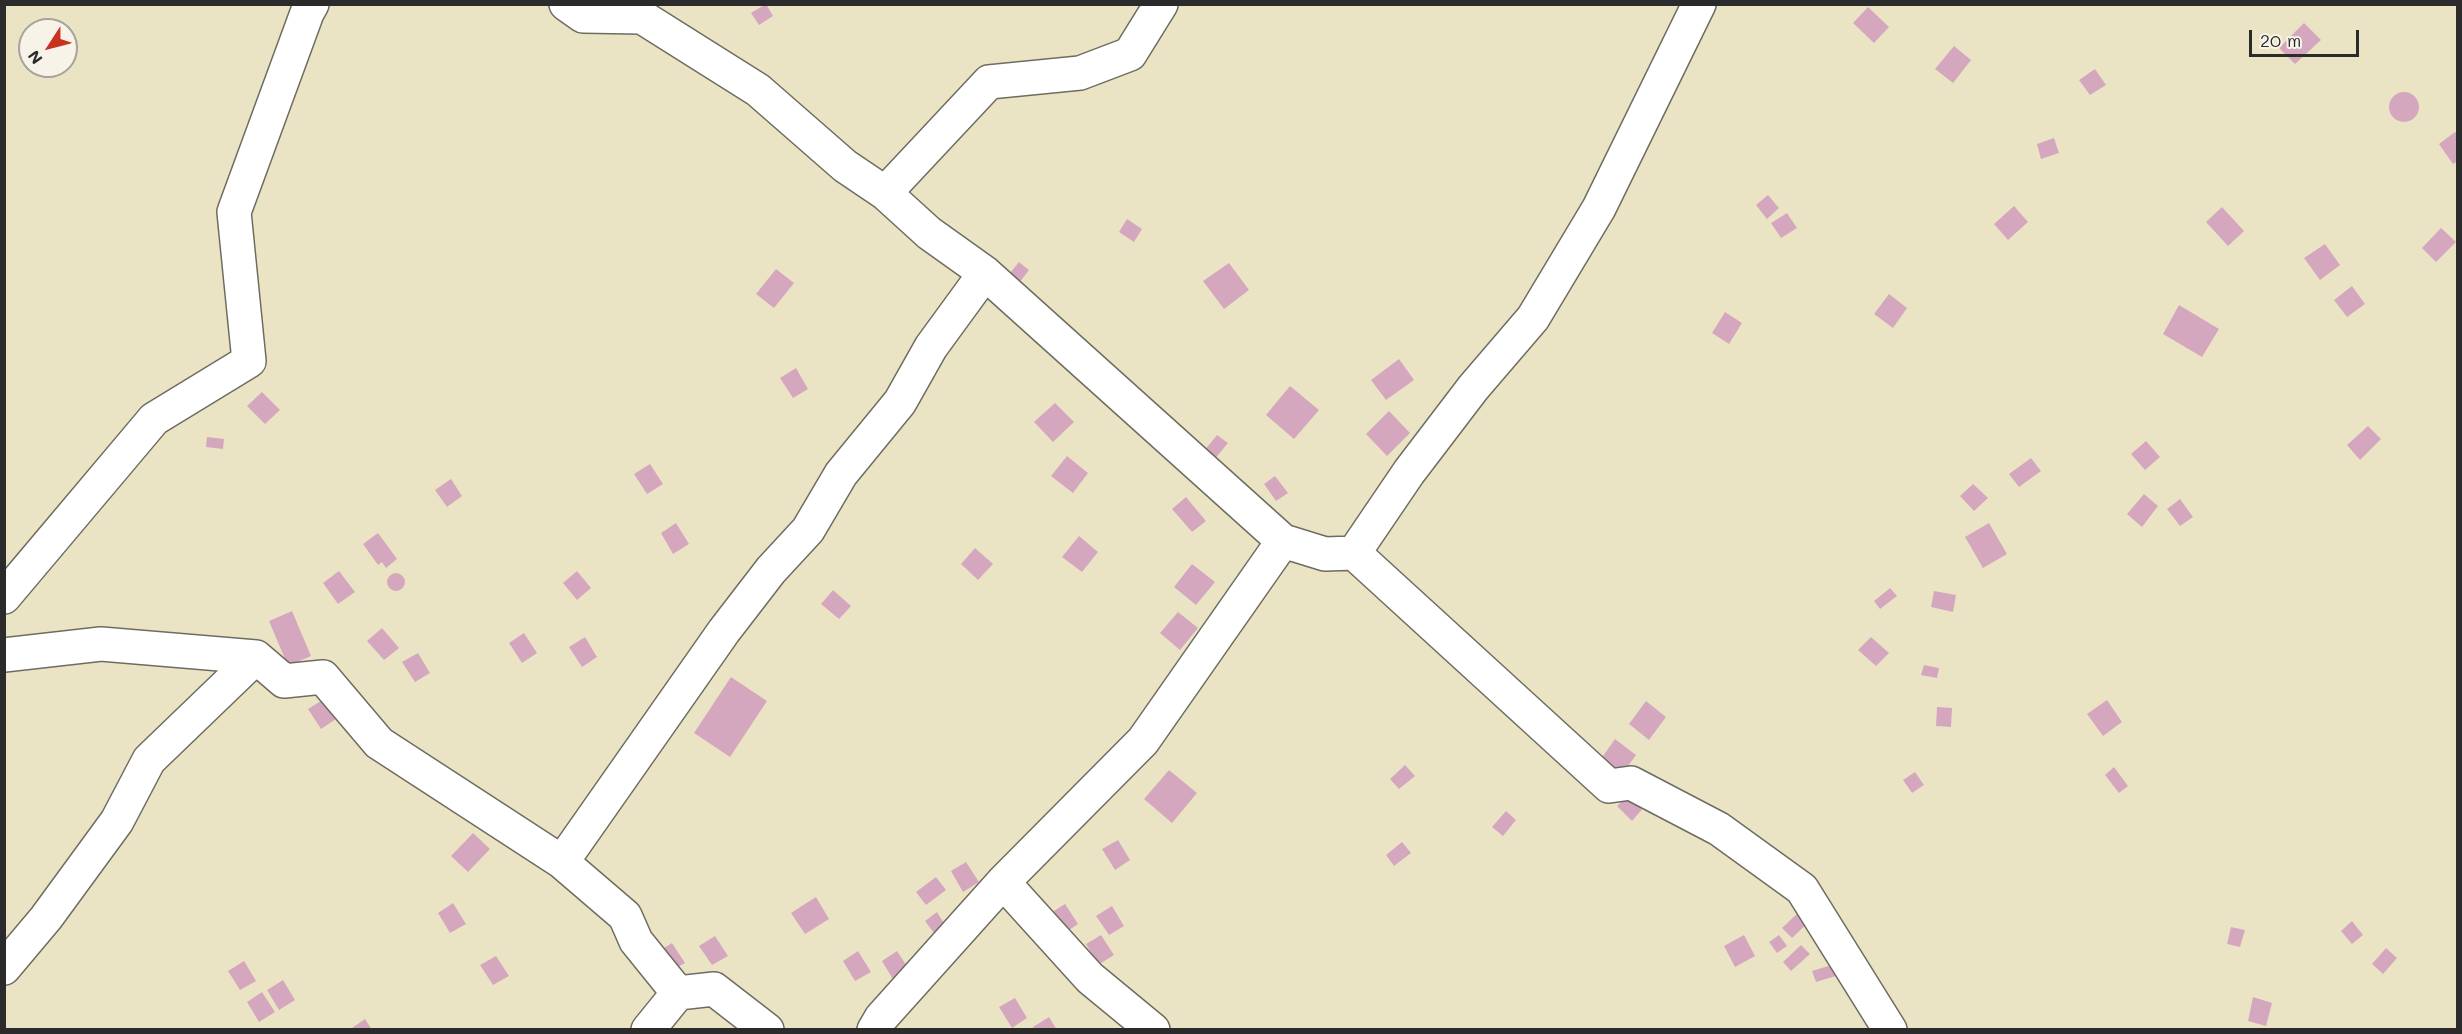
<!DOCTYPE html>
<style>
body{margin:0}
#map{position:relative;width:2462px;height:1034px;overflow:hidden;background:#ebe4c4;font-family:Mali,sans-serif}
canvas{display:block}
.frame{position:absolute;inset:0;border:6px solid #2b2b2b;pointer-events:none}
.north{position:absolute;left:18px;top:18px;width:60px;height:60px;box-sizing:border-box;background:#f7f3e8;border:2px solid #a5a39c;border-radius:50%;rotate:234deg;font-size:16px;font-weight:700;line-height:24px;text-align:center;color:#2b2b2b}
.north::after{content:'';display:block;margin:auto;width:21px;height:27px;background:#c8321e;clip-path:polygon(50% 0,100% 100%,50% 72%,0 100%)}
.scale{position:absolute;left:2249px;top:30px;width:110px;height:27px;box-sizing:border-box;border:3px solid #2b2b2b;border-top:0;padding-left:8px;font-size:18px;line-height:21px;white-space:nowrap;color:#2b2b2b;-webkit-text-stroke:4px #f7f3e8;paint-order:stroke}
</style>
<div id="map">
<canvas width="2462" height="1034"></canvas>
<div class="frame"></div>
<div class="north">N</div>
<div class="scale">20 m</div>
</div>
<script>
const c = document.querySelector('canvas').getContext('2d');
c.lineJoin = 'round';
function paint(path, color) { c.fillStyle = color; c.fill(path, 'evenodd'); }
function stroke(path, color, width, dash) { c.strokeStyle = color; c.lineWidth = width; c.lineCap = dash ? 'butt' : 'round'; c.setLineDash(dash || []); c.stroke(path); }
paint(new Path2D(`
 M766,4L773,16L759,25L751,13Z
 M1868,7L1889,27L1874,43L1853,23Z
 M2304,23L2321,40L2295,64L2279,48Z
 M1954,46L1971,60L1953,83L1935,69Z
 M2095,69L2106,85L2090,95L2079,80Z
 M2389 107a15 15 0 1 1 30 0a15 15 0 1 1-30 0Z
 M2455,132L2458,135V161L2453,164L2439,144Z
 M2054,138L2059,153L2041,159L2037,144Z
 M1768,195L1779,208L1767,219L1756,205Z
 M2014,206L2028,222L2008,240L1994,224Z
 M2222,207L2244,231L2228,246L2206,222Z
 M1787,213L1797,228L1781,238L1771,223Z
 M1127,219L1142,229L1134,242L1119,232Z
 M2441,228L2456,242L2436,262L2422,248Z
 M2325,244L2340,265L2320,280L2304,258Z
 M1019,262L1029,270L1016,287L1006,278Z
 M1229,263L1249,290L1224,309L1203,281Z
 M776,269L794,283L774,308L756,294Z
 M2352,286L2365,304L2347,317L2334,300Z
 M1889,294L1907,308L1893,328L1874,314Z
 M2179,305L2219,329L2202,357L2163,334Z
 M1725,312L1742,323L1729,344L1712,333Z
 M1399,359L1414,380L1386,400L1371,380Z
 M796,368L808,389L793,398L780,378Z
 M1290,386L1319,410L1294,439L1266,415Z
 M262,392L280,410L265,424L247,406Z
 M1055,403L1074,422L1053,442L1034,422Z
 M1389,411L1410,433L1387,456L1366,434Z
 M2368,426L2381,439L2360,460L2347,445Z
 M1217,435L1228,443L1214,460L1204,451Z
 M207,437L224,439L223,449L206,447Z
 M2146,441L2160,457L2145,470L2131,454Z
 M1067,456L1088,473L1073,493L1051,476Z
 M2031,458L2041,471L2019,487L2009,474Z
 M650,464L663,484L647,494L634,474Z
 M1275,476L1288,493L1276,501L1264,484Z
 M451,479L462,496L447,507L435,490Z
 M1973,484L1988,498L1974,511L1960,496Z
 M2144,494L2158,506L2142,527L2127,514Z
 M1186,497L1206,521L1192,532L1172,509Z
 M2180,499L2193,517L2180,526L2167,509Z
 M676,523L689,544L673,554L661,533Z
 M1989,523L2007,554L1983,568L1965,537Z
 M378,533L397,559L386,568L382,562L378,565L363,544Z
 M1079,536L1098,552L1082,572L1062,557Z
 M975,548L993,564L978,580L961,564Z
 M1192,564L1215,582L1196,605L1174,587Z
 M339,571L355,592L338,604L323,583Z
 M577,571L591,588L577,600L563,583Z
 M387 582a9 9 0 1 1 18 0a9 9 0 1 1-18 0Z
 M1890,588L1897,596L1880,609L1874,601Z
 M833,590L851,606L839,619L821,604Z
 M1934,591L1956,595L1953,612L1931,607Z
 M292,611L311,656L288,666L269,621Z
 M1178,612L1198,628L1180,650L1160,633Z
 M382,628L399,648L384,660L367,641Z
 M524,633L537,653L522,663L509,643Z
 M585,637L597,657L582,667L569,647Z
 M1871,637L1889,653L1876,666L1858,650Z
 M418,653L430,673L415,682L402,662Z
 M1924,665L1939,668L1937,678L1921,675Z
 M731,677L767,701L730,757L694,733Z
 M324,699L336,719L321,729L308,709Z
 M2107,700L2122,722L2103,736L2087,714Z
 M1646,701L1666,717L1649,740L1629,724Z
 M1937,707L1952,708L1951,727L1936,726Z
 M1615,739L1636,755L1619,778L1598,763Z
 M1405,765L1415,776L1399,789L1390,779Z
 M2114,767L2128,786L2119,793L2105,775Z
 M1169,770L1197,793L1172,823L1144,799Z
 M1915,772L1924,785L1912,793L1903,780Z
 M1631,792L1645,806L1632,821L1617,806Z
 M1506,811L1516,820L1503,836L1492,827Z
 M473,833L490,849L468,872L451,856Z
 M1118,840L1130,860L1115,870L1102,849Z
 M1402,842L1411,853L1394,866L1386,855Z
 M966,862L979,882L963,892L951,871Z
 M936,877L946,890L926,905L916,892Z
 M816,897L829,919L805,934L791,913Z
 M453,903L466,924L450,933L438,913Z
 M1065,904L1078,924L1063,934L1049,914Z
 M1112,906L1124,926L1109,935L1096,916Z
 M1800,911L1810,921L1792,938L1782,928Z
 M937,912L945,925L934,933L925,921Z
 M2352,921L2363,935L2352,944L2341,931Z
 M2231,927L2245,930L2240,947L2227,944Z
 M1101,935L1114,955L1098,965L1086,944Z
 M1744,935L1755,956L1735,967L1724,946Z
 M1779,935L1787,946L1777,953L1769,942Z
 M715,936L728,956L712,965L699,946Z
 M672,943L685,963L669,972L656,953Z
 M1801,945L1810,954L1791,971L1783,962Z
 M2386,948L2397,958L2383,974L2372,964Z
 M858,951L871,972L855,981L843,961Z
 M897,951L910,971L894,981L882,961Z
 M496,956L509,976L493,985L480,965Z
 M244,961L256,981L240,990L228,971Z
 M1835,964L1839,975L1816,982L1812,971Z
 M283,980L295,1000L279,1010L267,990Z
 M262,992L275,1012L259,1022L247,1002Z
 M2253,997L2272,1003L2266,1026L2248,1021Z
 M1015,998L1027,1018L1012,1028L999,1007Z
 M1049,1017L1057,1030H1035L1033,1027Z
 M365,1019L372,1030H349Z`), '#d5a7bf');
const minor = new Path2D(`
 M566,4L583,16L642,17L758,90L845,166L885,193L929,233L985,273L1283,541L1325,554L1354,553L1409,472L1473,388L1533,318L1599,208L1699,4
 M885,193L989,82L1080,73L1130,54L1161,4
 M1354,553L1609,786L1631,783L1719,829L1802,889L1890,1030
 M4,597L154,419L249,361L234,212L307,13L312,4
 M4,655L101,644L256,657
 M562,862L724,631L771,570L808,530L841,474L900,402L931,347L985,273
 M4,968L46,918L117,821L149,760L256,657L284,681L323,677L379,743L562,862L625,916L636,941L678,993L714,989L767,1030
 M648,1030L678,993
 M874,1030L881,1018L1003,882
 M1153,1030L1090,978L1003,882L1143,741L1283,541`);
stroke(minor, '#6e6c61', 36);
stroke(minor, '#fff', 33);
</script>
